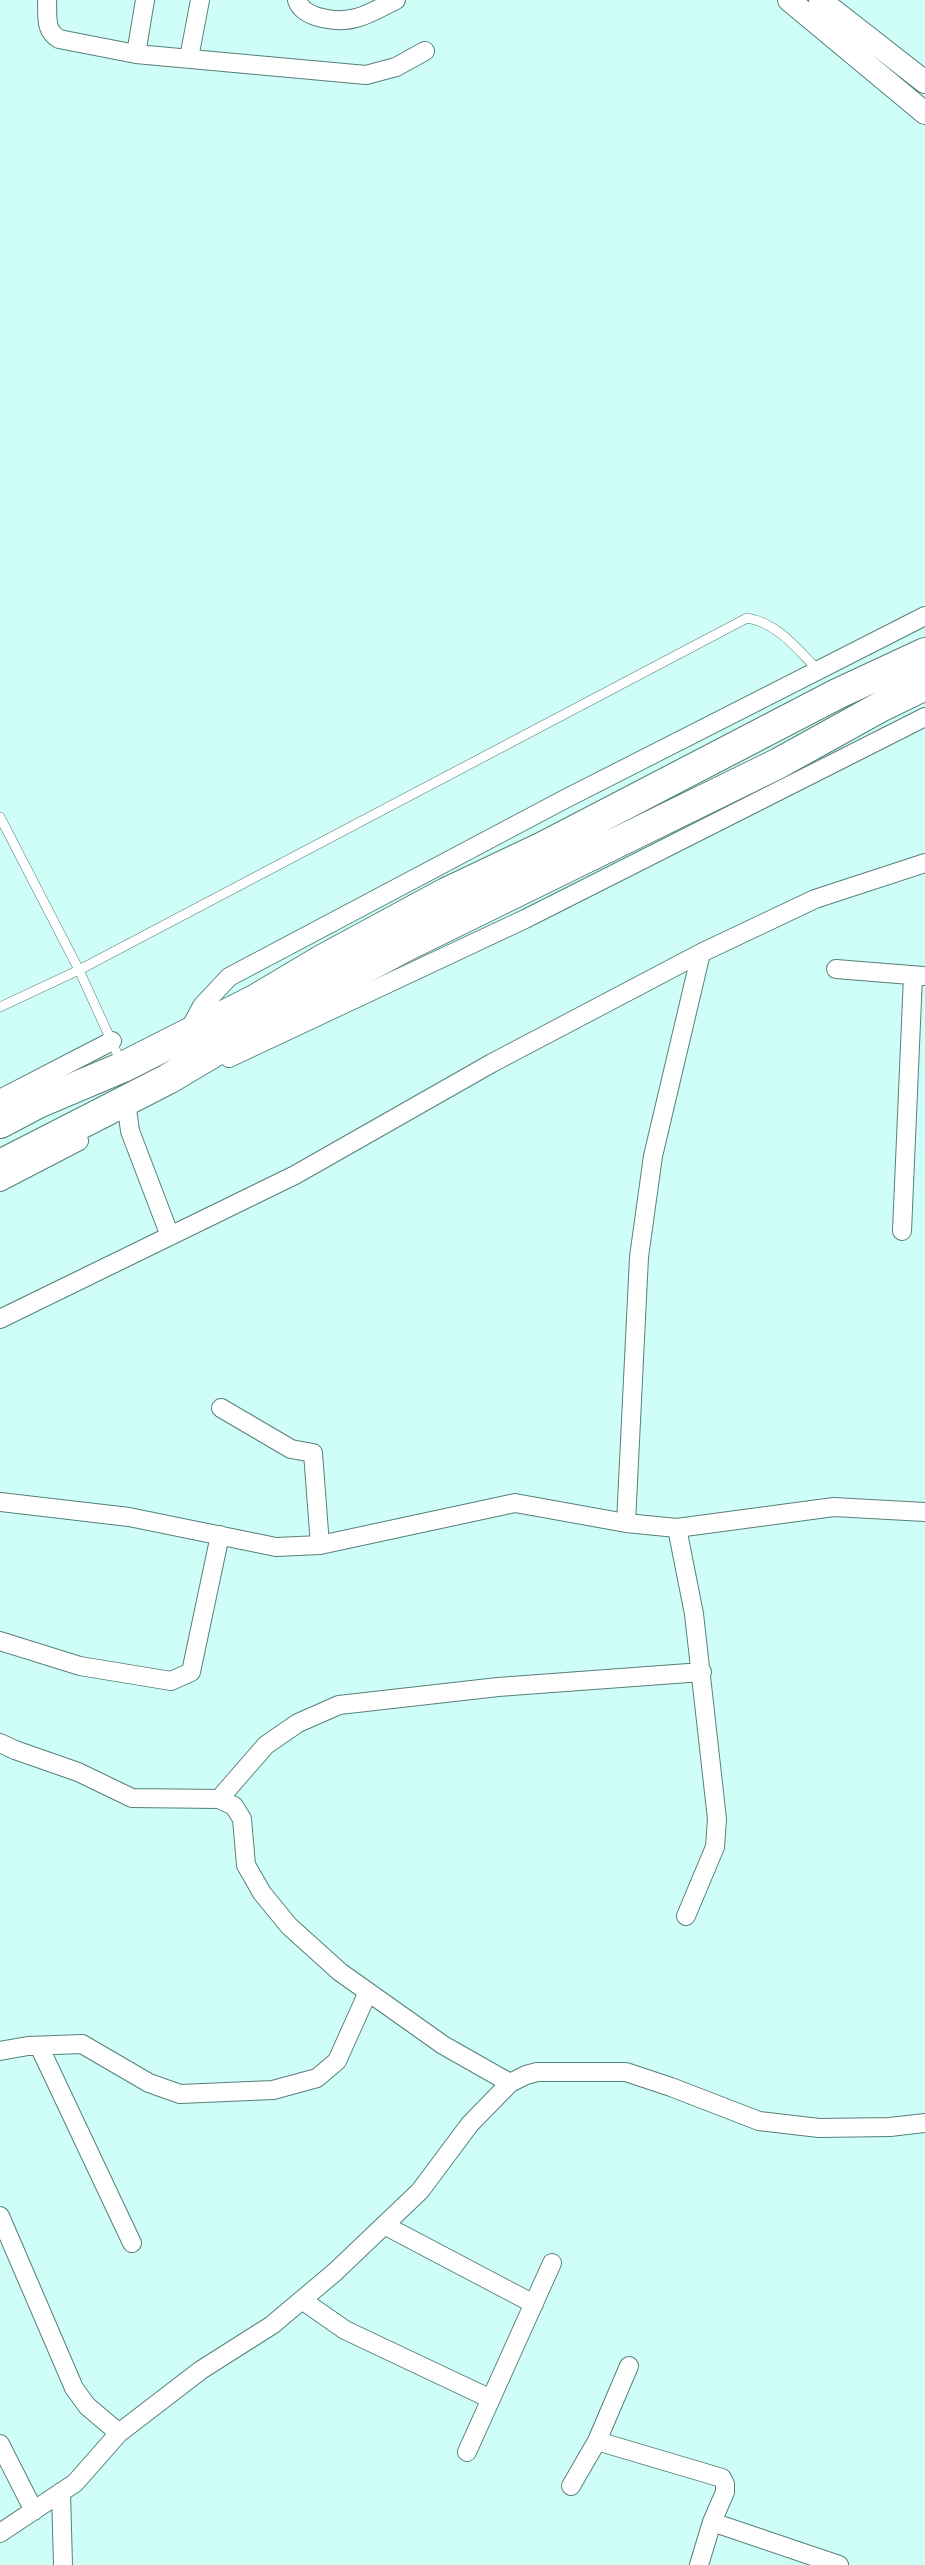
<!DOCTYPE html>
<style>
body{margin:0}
canvas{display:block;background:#cffdf7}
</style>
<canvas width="925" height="2565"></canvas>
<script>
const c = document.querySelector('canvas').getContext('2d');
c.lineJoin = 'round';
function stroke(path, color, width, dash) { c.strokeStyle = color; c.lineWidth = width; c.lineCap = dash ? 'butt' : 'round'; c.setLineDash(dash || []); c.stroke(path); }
const service = new Path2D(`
 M0,817L79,970L121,1062
 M0,1007L79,970L747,618C778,623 797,649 818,670`);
const minor = new Path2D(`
 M47,0C48,16 44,30 59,39L136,54L366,75L396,67L425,51
 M297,0C303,19 338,23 356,18C369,15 383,6 396,0
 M136,54L145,0
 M189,58L200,0
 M836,969L923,976
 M188,1032L202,1006L229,977L565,799L925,616
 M229,1058L525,919L925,717
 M0,1099L112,1041
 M126,1101L130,1131L170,1236
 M0,1182L79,1141
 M902,1231L913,976
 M0,1319L295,1175L492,1063L701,953L815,899L925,863
 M221,1408L291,1449L313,1453L320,1545
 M0,1502L129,1517L276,1547L320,1545L515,1503L626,1523L677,1528L834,1507L925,1512
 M626,1523L639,1257L653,1156L701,953
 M677,1528L694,1614L717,1819L715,1847L686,1916
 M0,1641L80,1666L171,1681L191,1672L220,1535
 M0,1743L15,1750L78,1772L132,1798L219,1799L234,1806L242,1819L246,1865L262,1893L289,1926L340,1972L443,2045L510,2083
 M219,1799L266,1745L298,1723L339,1705L498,1687L702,1672
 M39,2046L132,2243
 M0,2051L28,2046L82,2044L149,2083L180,2094L273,2090L317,2078L337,2061L368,1992
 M0,2216L74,2388L87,2406L119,2433
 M384,2225L534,2304
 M302,2300L345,2330L491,2399
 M597,2441L722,2478L725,2484V2492L712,2522L699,2565
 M0,2444L34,2511
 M467,2452L552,2263
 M571,2486L597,2441L629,2366
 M61,2492L63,2565
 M712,2522L839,2565
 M0,2533L75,2483L119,2433L201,2370L272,2325L335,2272L420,2191L470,2124L510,2083L526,2075L537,2072H626L671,2087L759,2121L819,2128L890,2127L925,2123`);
const tertiary = new Path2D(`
 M789,0L925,113
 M820,0L925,82`);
const trunk = new Path2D(`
 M0,1123L38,1103L123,1067L255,1000L324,959L446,893L543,847L837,694L925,653
 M0,1165L168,1079L267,1020L406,946L779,763L882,706L925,685`);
stroke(service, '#56807b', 10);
stroke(minor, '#56807b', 20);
stroke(tertiary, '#56807b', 24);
stroke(trunk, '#56807b', 32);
stroke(service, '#fff', 9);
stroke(minor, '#fff', 18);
stroke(tertiary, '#fff', 22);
stroke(trunk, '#fff', 30);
</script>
